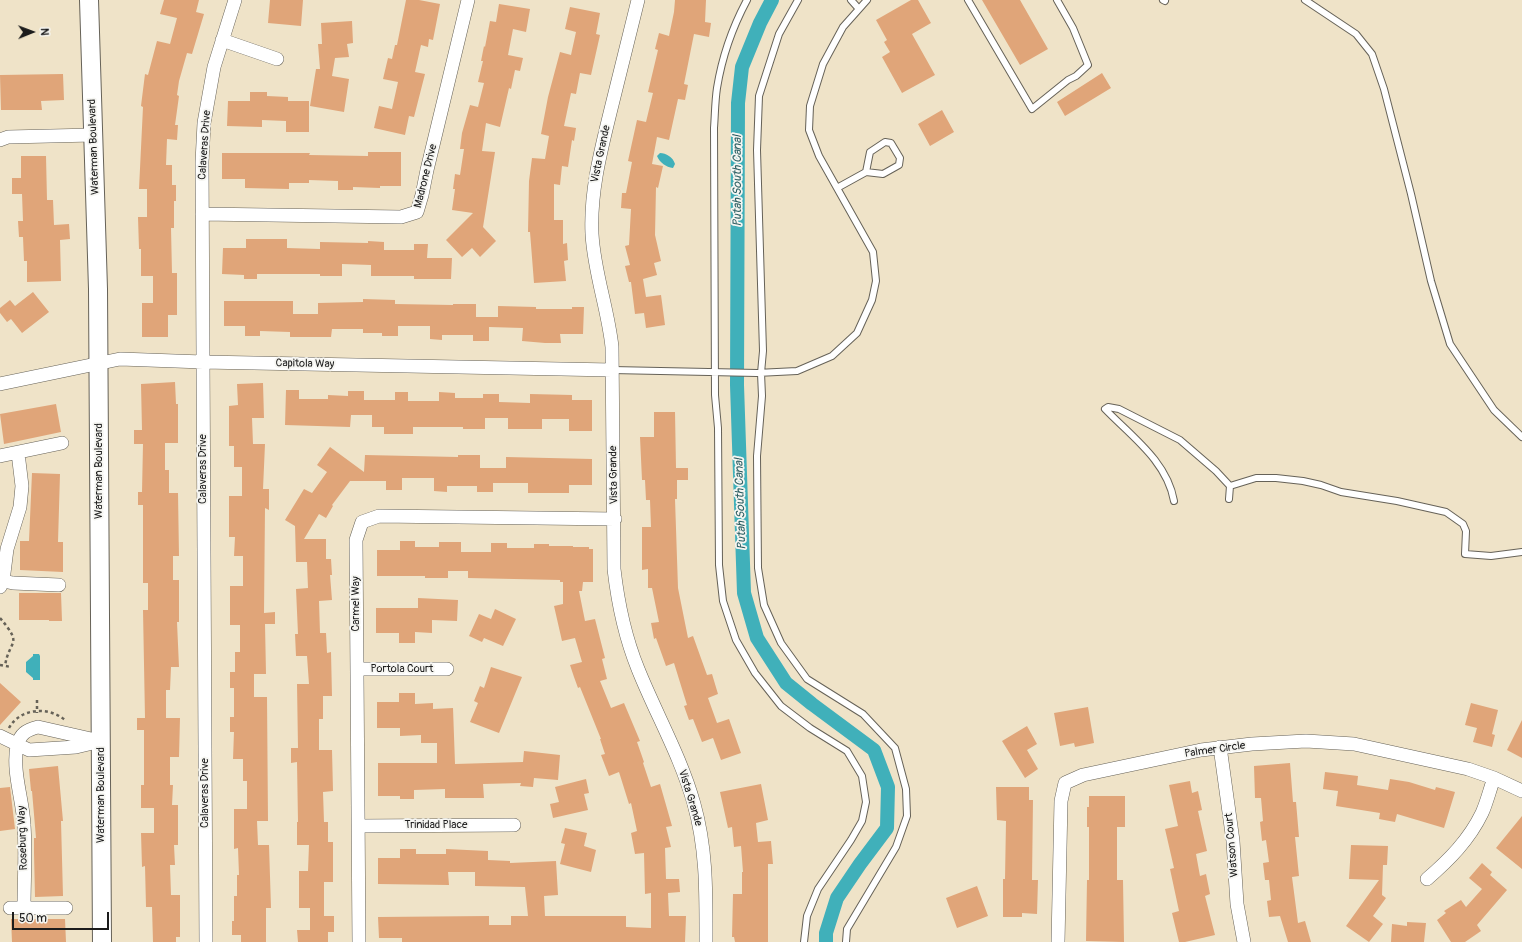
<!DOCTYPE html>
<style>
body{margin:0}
#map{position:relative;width:1522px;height:942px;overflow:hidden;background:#efe3c8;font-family:Pangolin,sans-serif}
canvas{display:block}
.north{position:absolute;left:12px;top:12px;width:40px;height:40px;-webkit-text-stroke:3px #f6f6f2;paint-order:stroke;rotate:89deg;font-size:11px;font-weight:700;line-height:16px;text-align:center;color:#1c1c1c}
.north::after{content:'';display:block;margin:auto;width:14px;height:18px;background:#1c1c1c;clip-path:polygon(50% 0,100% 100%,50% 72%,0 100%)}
.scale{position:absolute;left:12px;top:912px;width:97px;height:18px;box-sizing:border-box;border:2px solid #1c1c1c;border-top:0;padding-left:5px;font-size:12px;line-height:14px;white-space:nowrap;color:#1c1c1c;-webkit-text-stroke:3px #f6f6f2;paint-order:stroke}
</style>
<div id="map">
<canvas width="1522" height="942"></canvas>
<div class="north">N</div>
<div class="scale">50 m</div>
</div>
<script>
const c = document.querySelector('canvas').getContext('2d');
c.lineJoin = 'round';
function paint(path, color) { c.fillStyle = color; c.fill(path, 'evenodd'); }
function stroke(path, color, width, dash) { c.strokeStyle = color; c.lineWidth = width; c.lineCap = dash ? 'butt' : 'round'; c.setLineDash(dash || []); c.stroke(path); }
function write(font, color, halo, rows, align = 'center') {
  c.font = font + ' Pangolin,sans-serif'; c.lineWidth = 3.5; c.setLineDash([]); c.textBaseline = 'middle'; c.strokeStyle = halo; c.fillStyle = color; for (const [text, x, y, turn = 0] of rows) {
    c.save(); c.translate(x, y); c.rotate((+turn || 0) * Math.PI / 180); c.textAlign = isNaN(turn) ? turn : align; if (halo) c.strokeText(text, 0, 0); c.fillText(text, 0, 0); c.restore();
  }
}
paint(new Path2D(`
 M660,153C666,153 673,157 675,164L673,168C666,167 660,163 657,156Z
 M33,654H39L40,656V680H33V678L26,672V662L33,656Z`), '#40b0ba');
stroke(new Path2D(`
 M772,0L760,23L742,67L738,103L737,385L744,593L757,638L786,683L812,704L874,750L888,787L887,828L860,864L837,898L826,933V942`), '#40b0ba', 14);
paint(new Path2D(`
 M164,0H199L196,12L204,14L192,54L187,53L179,81L177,95L179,96L175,125H178L177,140L167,139L166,165H172V185H176V201H174V228H171L172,273H177V315H168V337H142V303H153V276H141V249H139L138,217H147V189H139L143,107L141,106L145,74L148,75L157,41L170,44L177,18L160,14Z
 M270,0H303L301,26L268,23Z
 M406,0H419L440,4L433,40L429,39L428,47L421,45L415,72L425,74L414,117L409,116L405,135L374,128L379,106L392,109L398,82L383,79L388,58L392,59L395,45H397Z
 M675,0H706L705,22L711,23L709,37L694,34L684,84L688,85L685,100L678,99L669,140L657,137L652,164L663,166L658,188L656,187L655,235L661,261L654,263L657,275L643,279L646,297L661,295L665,325L646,328L644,313L635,314L631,282H629L625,266L630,265L625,246L629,245L631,209L621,208L622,193H626L632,162L628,161L637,120L646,122L653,93L648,92L658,50L655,49L659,33L669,36L674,12Z
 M911,0H918L931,23L912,34L935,75L902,93L882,57L890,52L884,42L887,40L876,20Z
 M982,0H1020L1048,49L1020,65Z
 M499,4L530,9L526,32L513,29L508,55L523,58L520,71L515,70L511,89L509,88L500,127L486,123L482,151L495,152L483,227L496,241L480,257L472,248L462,257L446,240L473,213L452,210L455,189H453L455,174L460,175L464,149H460L462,133L470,105L478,107L484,83L478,82L483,61H481L484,46L485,47L490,21L496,22Z
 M570,7L600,13L596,34L600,35L591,75L580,73L576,94L571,93L564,126L576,128L574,141L572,140L568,167L562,166L560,185L554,184V220H563V244L567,243L568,260L564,261L566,281L534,283L530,232H528L529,181L532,158L545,159L549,136L541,134L548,97L560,52L571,55L576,32L565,29Z
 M352,21L353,43L347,44L349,57L335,58L332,76L349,79L344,112L310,106L316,69H320L318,44H322L321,23Z
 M1102,73L1111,88L1065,116L1057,102Z
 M63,74L64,100L41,101L42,110H1L0,75Z
 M250,92H267V96L288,97V101H309V132H286V121L262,120V127L227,126L228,101H250Z
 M942,110L954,132L930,146L918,124Z
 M368,152H401V186H380V188L353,187V190H338V181L309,180V183H289V189L245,188V179H222V153H310L309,155L368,156Z
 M21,156H46L47,200H53L54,225L69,224L70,239L60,240L61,281L27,282V261H24L23,237H19L18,221H23L22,194H12V178H21Z
 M246,239H287V248L320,249V242L368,243V241L384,242V250H414V244H428L427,258H452L451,279H414V276H371V265L342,264V276H320V274H257V279H244V275L222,274L223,248H246Z
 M33,292L49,312L22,333L11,319L7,322L0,313V308L10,300L15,306Z
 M363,299L395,300V304L453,305V304H476V317H498V306L536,307V309H572V307H584L583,334H560L561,343H545L522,341L523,328L489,327V341H473V335H442V340L430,339V326H398V336H382V333H363V329H332L331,337H290V332L260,331V336H245V326H224V301H293V314H318V303L363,302Z
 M175,382L176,404H178V443H165V470H169V493H178L179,556H173V580H179V622H177L179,667H171L170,690H166V718H180L179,757H170V785H173L172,805H178V845H174L175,865H170L171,895H180V937H176V942H153L152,907H146L145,866L142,867L141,833H154V808H141V785H144V730H137V718H145L143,610H148V583H143V505H138V492H142L143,444H134V430H142L141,384Z
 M263,383L264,418H252L253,444H265L263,489H269V510L265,508L264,613L275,612V624H265L266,674H254V697H267L268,821H257L258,845H269L271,908H266V942H241V935H232V921H234V896H237V875H239L238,848L234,849V809H247V781H243V759H233L234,732H230V717H234V688H230V672H235V652H240V625H230V586H243V556H234L235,537H229V496H242V467H234V446H229V406L238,405L237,384Z
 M286,390H299V399H328V395L348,396V391H364V400H395V392H408V401H439V392L455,393V398H483V394H499V402L530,403V394L572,395V400H592V431H569V419H542V429H508V418H485V429H463V427H413V434H384V427H372V415H351L350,427L285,425Z
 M56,404L61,432L4,444L0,414Z
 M654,412H675L676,468H688V480H677V499H675L678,588L688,638L693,636L707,675L712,674L718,694L708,698L717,723L729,719L741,753L721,760L713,738L702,742L693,719L689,720L684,706L687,705L674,663L666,666L656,638L654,639L651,623L659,622L652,588H648V569L642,570V527H651L650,500H646L645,480H642L640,437H654Z
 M330,447L364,472L365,455L458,457V455H480V468H506V457L592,459V485H569V493H528V483H493V492H477V486H447V492L434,491V478H402V490H386V481H350L332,505L333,506L326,518L319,514L304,539H326V559H331L332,575H330L332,600L319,601L320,633H326L327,653L331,652L332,696H323V719H319V750H332L333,791L323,792L324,822H328V842H333V882H324V916H334V932H328V942H298L297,930H310V908H299V871H308L309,845H297V822H298L297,762L291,763V748H298L297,684H309L307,656H296L295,634H298L296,589L308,588L307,562H296L295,526L285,520L304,489L312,493L327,472L317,465Z
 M32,473L60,474L58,542H63V572L20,570V541H29Z
 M400,541H415V547H439V542H461V552H491V543H507V548H534V544H549V546H573V547H589V549H593V582H583L582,591H579L585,621L595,619L605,658L602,659L607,679L600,681L611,708L624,703L640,741L637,742L644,762L643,763L651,787L660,784L672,826L666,827L671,847L665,848L666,879H679L680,892L668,893L669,916H686L685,942H402V938H379L378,917L489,916V925H511V916H528L525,887L475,886V872H448L449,885L378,884V858H400V849H416V854H446V849L488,851V860L510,861V863L556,861L558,895L544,896L545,916H626V927L651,928V893L645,894L644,853L635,854L631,833L637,831L631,803L629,804L619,772L609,776L601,755L605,754L600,739H601L580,687L578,688L574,677L570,665L582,662L575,638L562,641L554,606L563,604V582H560V580L468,578V571H448V578H425V576H377V550H400Z
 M19,593H61L62,621H49V620H19Z
 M418,598L458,600L457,621L432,620V633L415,632V643H399V633H376V608H418Z
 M495,609L516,619L503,646L484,638L482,642L469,636L479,614L491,619Z
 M491,667L522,677L499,733L470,722L478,703L474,701L480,686L484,688Z
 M0,683L21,702L0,725Z
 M399,693H415V704L433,703V709L453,708L455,764L523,762L524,751L560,755L558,780L534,778L533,787L520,786L521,783L483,784L484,798H445V789L414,790V799H400V796H378V763H437V743H421V735L400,736V728H377V702H399Z
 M1471,703L1498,710L1492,734L1495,735L1492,747L1473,742L1477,728L1465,725Z
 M1088,707L1094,743L1075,747L1074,743L1060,746L1054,713Z
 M1522,720V758L1507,750Z
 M1027,726L1037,744L1027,750L1038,769L1025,778L1002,741Z
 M1290,763L1293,802H1296L1299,837H1295L1299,876L1292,877L1298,923L1305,921L1311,942H1288L1280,916L1269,917L1267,901L1271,900L1269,880H1265L1263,863L1269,862L1266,840L1262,841L1260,822L1263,821L1261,798H1255L1254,766Z
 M58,766L63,821H61L63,896L35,897L34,853V838H36L32,791H31L29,769Z
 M1325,772L1358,776L1357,785L1388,790L1390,779L1409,782L1435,790L1436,787L1455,792L1444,828L1397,814L1395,822L1379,819L1380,813L1336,806L1338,791L1323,789Z
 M586,779L589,793L584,794L588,810L553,818L550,804L559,802L555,787Z
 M1190,781L1192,793L1198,791L1202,810L1198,811L1207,851L1196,854L1200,876L1206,874L1210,894L1205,896L1215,935L1185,942H1179L1172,913L1179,911L1170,869L1174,868L1165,829L1178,826L1169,785Z
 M761,784L768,820L756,823L758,842L771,841L773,864H768V942H735L734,937H732L733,894H742V872H743L741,846L734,847L732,827L728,828L720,792Z
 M10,787L15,829L0,831V788Z
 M996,787H1029V800H1033L1032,880H1038L1037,914L1022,913V917H1003V879H1005L1006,821L997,820Z
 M1089,796H1125V827H1117V880H1123L1124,942L1086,941L1087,880H1089V827H1087V807H1089Z
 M1522,816V869L1496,848Z
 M565,828L587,833L584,846L596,850L591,872L560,864L565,844L561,843Z
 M1351,845L1388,846L1387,865H1383L1382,895L1386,898L1373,916L1383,924L1369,942L1346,926L1379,880L1349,879Z
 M1482,863L1492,872L1490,875L1507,890L1477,925L1481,931L1465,942H1451L1437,920L1446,913L1444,911L1461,900L1466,907L1482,889L1469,878Z
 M977,886L988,916L957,928L946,898Z
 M11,919H65L66,942H12Z
 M1407,922L1426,923L1424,942H1391L1392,924L1407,926Z`), '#e0a579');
const service = new Path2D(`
 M747,0C732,28 722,57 717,88C715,101 715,115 714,128L715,395L718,428L719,565L723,601L736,640L755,673L781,706L810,728L847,751L862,776L866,802L862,821L851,840L818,889L807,916L804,942
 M798,0L779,34L759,96L757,150L763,351L761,373L762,396L757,456L758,568L764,605L781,643L807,679L863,714L895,748L906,789L907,816L896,847L847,929L846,942
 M851,0L859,9
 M968,0L1032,109L1068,80L1076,76L1088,65L1073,28L1057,0
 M1163,0L1165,1
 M1305,0L1356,34L1372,54L1384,89L1411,194L1431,281L1450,344L1494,410L1522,437
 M837,188L866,172L883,174L899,165L900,158L891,143L885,142L870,152L866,172
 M612,370L757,373L797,371L832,356L857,333L872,300L876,281L873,252L819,156L809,130L810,106L823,64L843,27L867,0
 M1229,499L1230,486
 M1174,501C1167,461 1131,436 1105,409L1108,407L1119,409L1180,440L1216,471L1230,486L1256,478H1276L1303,481L1321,485L1341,492L1397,501L1446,512L1463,524L1466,531L1465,554L1491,556L1522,552`);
const minor = new Path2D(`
 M638,0C629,36 620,73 611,109C601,150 590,191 592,234C594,272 608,309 612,347L614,569C618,604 625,637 638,669C656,714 681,757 694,804C707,850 706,894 706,942
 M222,40L277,59
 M0,140L8,137L93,135
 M202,214L401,217L417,212L422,195L427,170L468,0
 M0,384L120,359L203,362L612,370
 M0,456L62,443
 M3,581L13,583L59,585
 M0,587L3,581L7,549L20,507L22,486L18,453
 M357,669H447
 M0,736L29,750L76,747L97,742
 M1220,747L1233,841L1237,904L1244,942
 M359,826L514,825
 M1427,879C1449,860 1469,840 1482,813C1487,802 1490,789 1494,778
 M10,908H66
 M24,908C24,880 26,853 24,825C23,800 12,772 17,746C20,734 26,730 38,727L100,741
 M206,942L202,162L204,123L214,67L235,0
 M359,942L356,540L362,522L379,516L615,519
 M1058,942L1061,801L1065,783L1083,775L1201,750L1252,744L1306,741L1354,744L1468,769L1494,778L1522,791`);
const secondary = new Path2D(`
 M89,0L98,289L102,942`);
stroke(service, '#666258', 8);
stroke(minor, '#666258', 14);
stroke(secondary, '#666258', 20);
stroke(new Path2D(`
 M0,618C24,646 9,639 5,666
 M0,665L11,667
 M37,700V713
 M9,728C20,708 48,706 65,720`), '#666258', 2.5, [3, 3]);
stroke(service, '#fff', 6);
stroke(minor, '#fff', 13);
stroke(secondary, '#fff', 18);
write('11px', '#1c1c1c', '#f6f6f2', [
 ["Calaveras Drive",205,145,-86],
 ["Waterman Boulevard",94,147,-92],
 ["Vista Grande",601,154,-78],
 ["Madrone Drive",426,176,-76],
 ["Capitola Way",305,364,1],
 ["Calaveras Drive",203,469,-90],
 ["Waterman Boulevard",99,471,-90],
 ["Vista Grande",614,475,-91],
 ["Carmel Way",356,604,-90],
 ["Portola Court",402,669],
 ["Palmer Circle",1215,750,-8],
 ["Calaveras Drive",205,793,-90],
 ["Waterman Boulevard",101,795,-90],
 ["Vista Grande",690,798,73],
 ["Trinidad Place",436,825],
 ["Roseburg Way",23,838,-92],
 ["Watson Court",1232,845,-95]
]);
write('italic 12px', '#2c5f63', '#f6f6f2', [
 ["Putah South Canal",738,181,-90],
 ["Putah South Canal",741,504,-92]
]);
</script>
